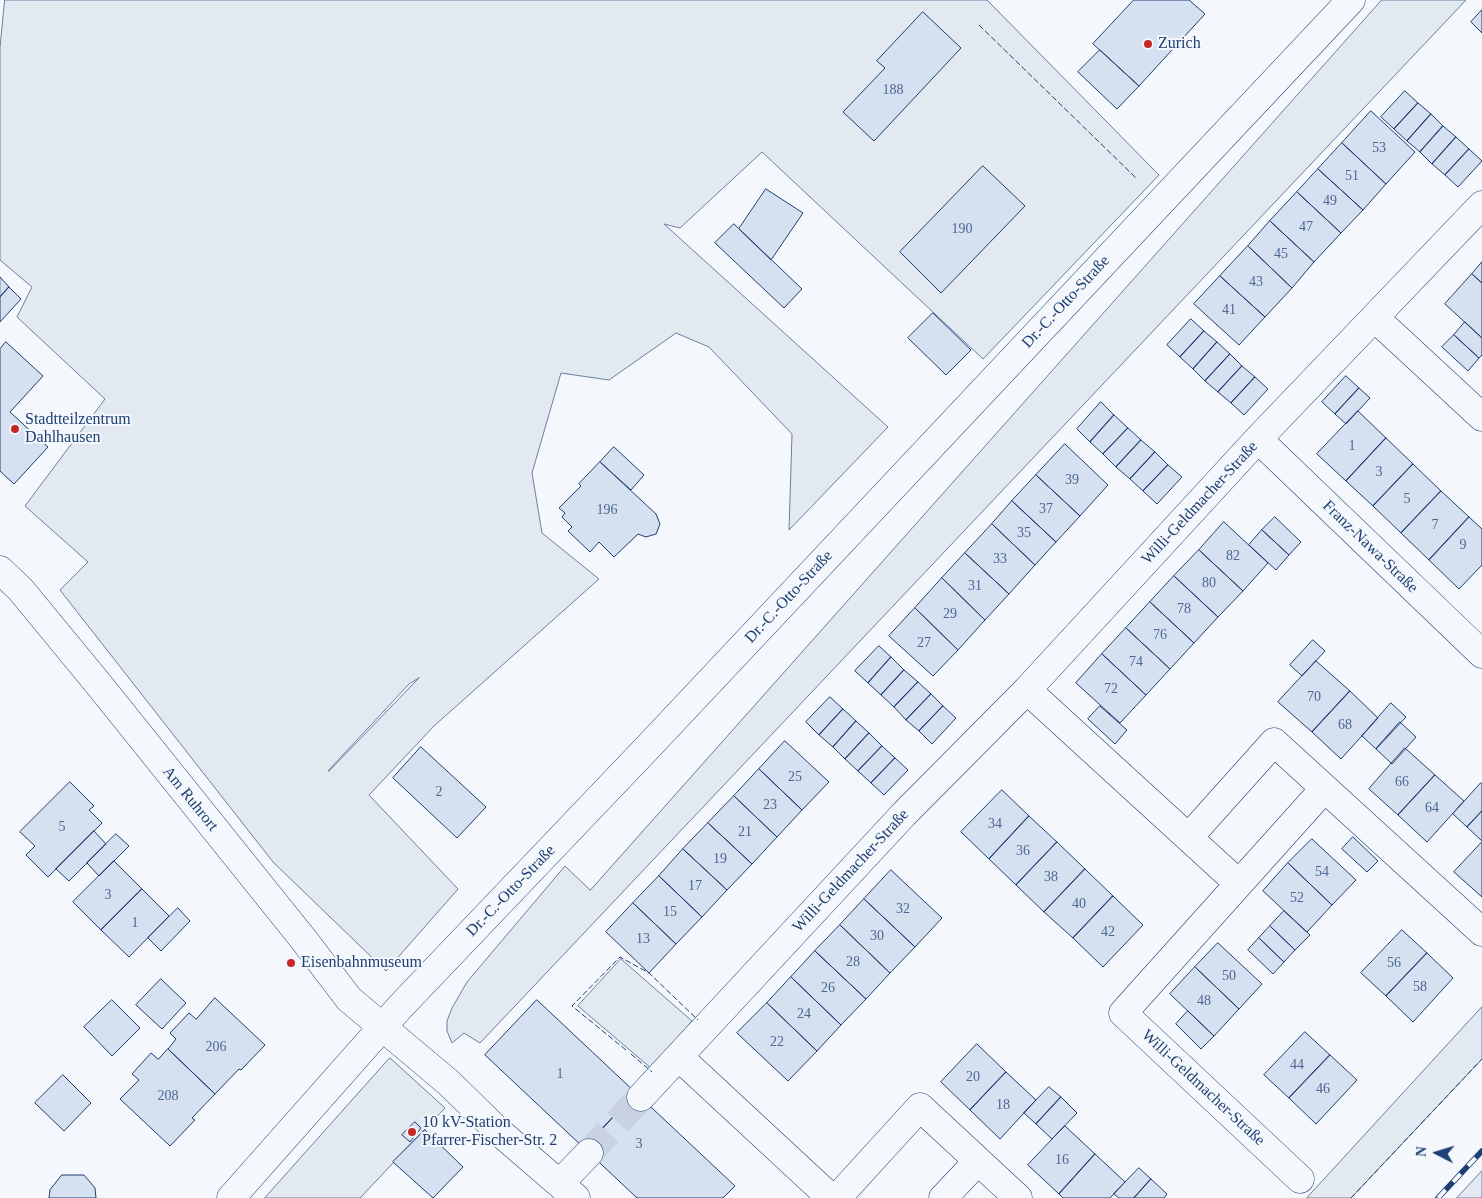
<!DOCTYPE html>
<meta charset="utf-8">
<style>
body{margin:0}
#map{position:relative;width:1482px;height:1198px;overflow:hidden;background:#f4f7fb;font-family:Georgia,serif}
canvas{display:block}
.north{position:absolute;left:1412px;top:1128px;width:50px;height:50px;-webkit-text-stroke:4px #f4f7fb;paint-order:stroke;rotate:275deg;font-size:14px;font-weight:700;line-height:20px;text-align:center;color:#1d3f73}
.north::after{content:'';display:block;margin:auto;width:18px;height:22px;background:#1d3f73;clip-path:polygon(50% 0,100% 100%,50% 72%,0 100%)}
</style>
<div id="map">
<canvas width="1482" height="1198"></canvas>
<div class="north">N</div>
</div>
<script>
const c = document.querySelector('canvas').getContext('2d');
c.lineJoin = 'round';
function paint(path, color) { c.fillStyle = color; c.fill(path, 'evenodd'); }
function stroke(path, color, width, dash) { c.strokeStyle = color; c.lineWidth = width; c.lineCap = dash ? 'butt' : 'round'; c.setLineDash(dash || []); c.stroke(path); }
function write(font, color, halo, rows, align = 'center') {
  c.font = font + ' Georgia,serif'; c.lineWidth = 4; c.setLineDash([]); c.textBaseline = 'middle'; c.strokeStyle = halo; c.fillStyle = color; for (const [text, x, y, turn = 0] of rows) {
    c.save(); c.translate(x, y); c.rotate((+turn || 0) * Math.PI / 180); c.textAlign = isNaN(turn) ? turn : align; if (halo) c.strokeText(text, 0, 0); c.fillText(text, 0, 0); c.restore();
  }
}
const green = new Path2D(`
 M5,0H987L1159,175L983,359L762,152L680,228L664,224L888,427L789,530L792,434L709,347L676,333L609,380L561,373L532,473L542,533L599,579L434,726L369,795L458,889L386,971L273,862L60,590L88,562L25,506L105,399L17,317L32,287L0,260V48ZM419,678L329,771H328L409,684Z
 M1382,0H1466L480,1043L464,1033L452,1043L447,1031V1021L452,1008L467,982L565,866L590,890Z
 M621,959L692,1021L652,1069L578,1006Z
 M1482,1007V1059L1351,1198H1307Z
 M390,1058L445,1108L360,1198H265Z
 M1482,1171V1198H1457Z`);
paint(green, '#e3e9f0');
stroke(green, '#687fa3', 1);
const building = new Path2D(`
 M1134,0H1189L1205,14L1139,86L1093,44Z
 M1482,10V33L1471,22Z
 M923,12L961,48L874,141L843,112L885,68L877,61Z
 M1100,50L1139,86L1117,109L1078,72Z
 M1405,91L1418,103L1394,129L1381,117Z
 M1418,103L1431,114L1407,141L1394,129Z
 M1371,111L1415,152L1386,184L1342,143Z
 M1431,114L1443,126L1420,152L1407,141Z
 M1443,126L1456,137L1432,164L1420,152Z
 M1456,137L1469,149L1445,175L1432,164Z
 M1342,143L1386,184L1363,210L1318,169Z
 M1469,149L1482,161L1458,187L1445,175Z
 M983,166L1025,206L941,293L900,252Z
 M1318,169L1363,210L1341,233L1297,192Z
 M766,189L803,213L771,260L739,229Z
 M1297,192L1341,233L1314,262L1270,221Z
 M1270,221L1314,262L1292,288L1248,246Z
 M734,224L802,289L784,308L715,243Z
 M1248,246L1292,288L1265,317L1220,276Z
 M1482,262V283L1472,274Z
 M1472,274L1482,283V338L1445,304Z
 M1220,276L1265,317L1239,345L1194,304Z
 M0,277L9,287L0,297Z
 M9,287L21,299L0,322V297Z
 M933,313L971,350L946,375L908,338Z
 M1191,319L1204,331L1180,357L1167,345Z
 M1465,322L1482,338V355L1479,358L1454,335Z
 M1204,331L1217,342L1193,369L1180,357Z
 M1454,335L1479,358L1468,371L1442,347Z
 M6,342L43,376L10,412L48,447L14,484L0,471V349Z
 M1217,342L1230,354L1205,381L1193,369Z
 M1230,354L1242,366L1218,392L1205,381Z
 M1242,366L1255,377L1231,403L1218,392Z
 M1346,376L1359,388L1335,414L1322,402Z
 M1255,377L1268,389L1244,415L1231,403Z
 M1359,388L1370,398L1346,424L1335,414Z
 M1101,402L1114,415L1090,442L1077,429Z
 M1358,411L1386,438L1346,481L1317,454Z
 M1114,415L1128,428L1103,454L1090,442Z
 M1128,428L1141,440L1116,467L1103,454Z
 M1386,438L1413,464L1373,506L1346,481Z
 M1141,440L1155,452L1130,479L1116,467Z
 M1065,444L1108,485L1080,516L1036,475Z
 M614,447L644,475L631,490L600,462Z
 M1155,452L1168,465L1143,491L1130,479Z
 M600,462L656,514L660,524L656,534L646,537L638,534L614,557L599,542L590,552L568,531L572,527L562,517L565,513L559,508L581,486L579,484Z
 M1413,464L1441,491L1401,533L1373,506Z
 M1168,465L1182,477L1157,504L1143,491Z
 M1036,475L1080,516L1056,542L1012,501Z
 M1441,491L1469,517L1429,560L1401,533Z
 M1012,501L1056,542L1035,565L992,524Z
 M1275,517L1301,542L1289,555L1262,530Z
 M1469,517L1482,529V565L1459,589L1429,560Z
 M1224,522L1268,563L1243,591L1199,550Z
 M992,524L1035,565L1009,594L965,553Z
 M1262,530L1289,555L1276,570L1249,545Z
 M1199,550L1243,591L1218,617L1174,576Z
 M965,553L1009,594L985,620L942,578Z
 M1174,576L1218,617L1194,643L1150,602Z
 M942,578L985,620L958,650L915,608Z
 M1150,602L1194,643L1170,669L1126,628Z
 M915,608L958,650L933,676L889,636Z
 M1126,628L1170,669L1146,695L1102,654Z
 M1313,640L1325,651L1302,676L1290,665Z
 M879,646L891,657L868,683L855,671Z
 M1102,654L1146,695L1120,723L1076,683Z
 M891,657L904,670L881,695L868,683Z
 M1316,661L1350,691L1312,732L1278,702Z
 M904,670L918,682L894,707L881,695Z
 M918,682L931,694L906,720L894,707Z
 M1350,691L1378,718L1341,759L1312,732Z
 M931,694L943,706L919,731L906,720Z
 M830,697L843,709L819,735L806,722Z
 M1391,703L1406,717L1376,749L1362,736Z
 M943,706L956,718L932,744L919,731Z
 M1100,706L1127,730L1115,744L1088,719Z
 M843,709L856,721L833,747L819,735Z
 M856,721L869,733L845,759L833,747Z
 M1400,722L1416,737L1392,764L1376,749Z
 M869,733L882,746L858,771L845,759Z
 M785,741L829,782L802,810L759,769Z
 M882,746L895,758L871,783L858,771Z
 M421,747L486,807L457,838L393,778Z
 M1405,748L1435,775L1398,815L1369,789Z
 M895,758L908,770L884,795L871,783Z
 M759,769L802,810L777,837L734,796Z
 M1435,775L1464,801L1427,842L1398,815Z
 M70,782L94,806L89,810L102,823L48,877L26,855L35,846L20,832Z
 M1481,783L1482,784V811L1467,827L1453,814Z
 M1002,790L1029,816L989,859L961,832Z
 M734,796L777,837L752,864L708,823Z
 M1482,811V841L1467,827Z
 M1029,816L1057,842L1016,885L989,859Z
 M708,823L752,864L727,890L683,849Z
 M94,831L106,844L69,881L56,869Z
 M116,834L129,846L99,876L87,863Z
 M1353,837L1378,861L1367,872L1342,849Z
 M1312,839L1356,880L1332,905L1288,863Z
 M1057,842L1085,869L1044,912L1016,885Z
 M1482,842V897L1454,872Z
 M683,849L727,890L702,917L659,876Z
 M114,861L142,889L101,930L73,902Z
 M1288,863L1332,905L1307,932L1263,891Z
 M1085,869L1113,896L1073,938L1044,912Z
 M891,870L942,918L915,947L864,899Z
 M659,876L702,917L676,944L633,903Z
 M142,889L169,916L129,957L101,930Z
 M1113,896L1143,925L1103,967L1073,938Z
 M864,899L915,947L890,973L840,925Z
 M633,903L676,944L649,973L606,932Z
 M178,908L190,921L161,951L148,938Z
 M1284,911L1310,935L1295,950L1270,926Z
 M840,925L890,973L866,999L815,951Z
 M1270,926L1295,950L1284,962L1259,938Z
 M1402,930L1427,953L1386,996L1361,973Z
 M1259,938L1284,962L1273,974L1248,950Z
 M1218,943L1262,984L1239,1009L1195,967Z
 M815,951L866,999L841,1025L791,977Z
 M1427,953L1453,978L1413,1022L1386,996Z
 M1195,967L1239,1009L1214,1036L1170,994Z
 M791,977L841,1025L817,1051L767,1003Z
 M161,979L186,1003L162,1029L136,1005Z
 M215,998L265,1045L241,1070L239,1069L215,1094L168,1049L176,1039L170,1033L189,1013L196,1019Z
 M112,1000L140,1028L112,1056L84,1027Z
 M537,1000L636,1093L584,1148L485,1055Z
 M767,1003L817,1051L788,1081L737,1033Z
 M1188,1011L1214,1036L1201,1049L1176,1024Z
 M1305,1032L1330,1055L1289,1098L1264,1075Z
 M977,1044L1006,1072L970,1110L941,1082Z
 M168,1049L215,1094L192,1118L195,1120L170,1146L120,1099L139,1080L132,1074L151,1053L158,1059Z
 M1330,1055L1357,1080L1316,1124L1289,1098Z
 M1006,1072L1036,1100L1000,1139L970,1110Z
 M63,1075L91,1103L64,1131L35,1103Z
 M1049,1087L1061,1097L1036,1124L1024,1113Z
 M636,1093L735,1186L723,1198H637L584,1148Z
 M1061,1097L1077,1113L1052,1139L1036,1124Z
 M415,1122L421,1128L410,1142L402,1135Z
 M1065,1126L1095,1154L1059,1194L1028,1165Z
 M425,1130L463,1167L433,1198L393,1162Z
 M1095,1154L1125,1182L1110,1198H1063L1059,1194Z
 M1139,1168L1151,1179L1134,1198H1119L1114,1194Z
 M62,1175H84L95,1188L96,1198H49L50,1190Z
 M1151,1179L1167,1194L1164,1198H1134Z`);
paint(building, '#d5e0f0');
stroke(building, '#1d3f73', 1);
stroke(new Path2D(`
 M589,1153L641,1097`), '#c9d2e0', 28, [28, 14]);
const street = new Path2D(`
 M1375,318L1482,417
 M1258,439L1482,654
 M0,570L21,590L100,686L304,940L349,999L449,1083L497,1130L576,1198
 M1027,690L1238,883
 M1189,837L1274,742L1482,932
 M679,1057L831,1198
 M641,1097L904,814L1027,690L1258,439L1482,205
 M1300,1179L1123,1013L1324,789
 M560,1183L589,1153
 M837,1198L920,1107L1018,1198
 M943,1198L978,1161`);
const secondary = new Path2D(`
 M231,1198L400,1007L649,746L1351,0`);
stroke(street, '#1d3f73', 29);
stroke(secondary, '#1d3f73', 29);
stroke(street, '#f4f7fb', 28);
stroke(secondary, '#f4f7fb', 28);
const rail = new Path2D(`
 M1438,1198L1482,1151`);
stroke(rail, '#1d3f73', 5.5);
stroke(rail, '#f4f7fb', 4, [11]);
stroke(new Path2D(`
 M979,25L1136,178
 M626,1050L572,1006L620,957L649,973L698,1020
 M631,1054L652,1072
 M1351,1198L1482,1059`), '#1d3f73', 1, [6, 2.5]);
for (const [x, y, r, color] of [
 [1148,44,5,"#c62828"],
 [15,429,5,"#c62828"],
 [291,963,5,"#c62828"],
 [412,1132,5,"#c62828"]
]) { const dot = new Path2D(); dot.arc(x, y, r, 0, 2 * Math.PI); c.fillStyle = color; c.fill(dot); stroke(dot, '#f4f7fb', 2); }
write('14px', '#4b6792', null, [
 ["188",893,90],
 ["53",1379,148],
 ["51",1352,176],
 ["49",1330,201],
 ["47",1306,227],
 ["190",962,229],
 ["45",1281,254],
 ["43",1256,282],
 ["41",1229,310],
 ["1",1352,446],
 ["3",1379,472],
 ["39",1072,480],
 ["5",1407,499],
 ["37",1046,509],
 ["196",607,510],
 ["7",1435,525],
 ["35",1024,533],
 ["9",1463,545],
 ["82",1233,556],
 ["33",1000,559],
 ["80",1209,583],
 ["31",975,586],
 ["78",1184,609],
 ["29",950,614],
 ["76",1160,635],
 ["27",924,643],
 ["74",1136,662],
 ["72",1111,689],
 ["70",1314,697],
 ["68",1345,725],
 ["25",795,777],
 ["66",1402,782],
 ["2",439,792],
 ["23",770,805],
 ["64",1432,808],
 ["34",995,824],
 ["5",62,827],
 ["21",745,832],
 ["36",1023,851],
 ["19",720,859],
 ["54",1322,872],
 ["38",1051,877],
 ["17",695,886],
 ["3",108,895],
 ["52",1297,898],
 ["40",1079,904],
 ["32",903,909],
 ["15",670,912],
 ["1",135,923],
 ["42",1108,932],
 ["30",877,936],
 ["13",643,939],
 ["28",853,962],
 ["56",1394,963],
 ["50",1229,976],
 ["58",1420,987],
 ["26",828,988],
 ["48",1204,1001],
 ["24",804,1014],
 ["22",777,1042],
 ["206",216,1047],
 ["44",1297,1065],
 ["1",560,1074],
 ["20",973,1077],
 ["46",1323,1089],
 ["208",168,1096],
 ["18",1003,1105],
 ["3",639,1144],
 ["16",1062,1160]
]);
write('16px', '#1d3f73', '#f4f7fb', [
 ["Zurich",1158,44],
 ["Stadtteilzentrum",25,420],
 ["Dahlhausen",25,438],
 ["Eisenbahnmuseum",301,963],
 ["10 kV-Station",422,1123],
 ["Pfarrer-Fischer-Str. 2",422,1141]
], 'left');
write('16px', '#1d3f73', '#f4f7fb', [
 ["Dr.-C.-Otto-Straße",1066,302,-47],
 ["Willi-Geldmacher-Straße",1200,503,-47],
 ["Franz-Nawa-Straße",1370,547,44],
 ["Dr.-C.-Otto-Straße",789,597,-47],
 ["Am Ruhrort",190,799,51],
 ["Willi-Geldmacher-Straße",851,871,-47],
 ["Dr.-C.-Otto-Straße",511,891,-46],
 ["Willi-Geldmacher-Straße",1203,1088,43]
]);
</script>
